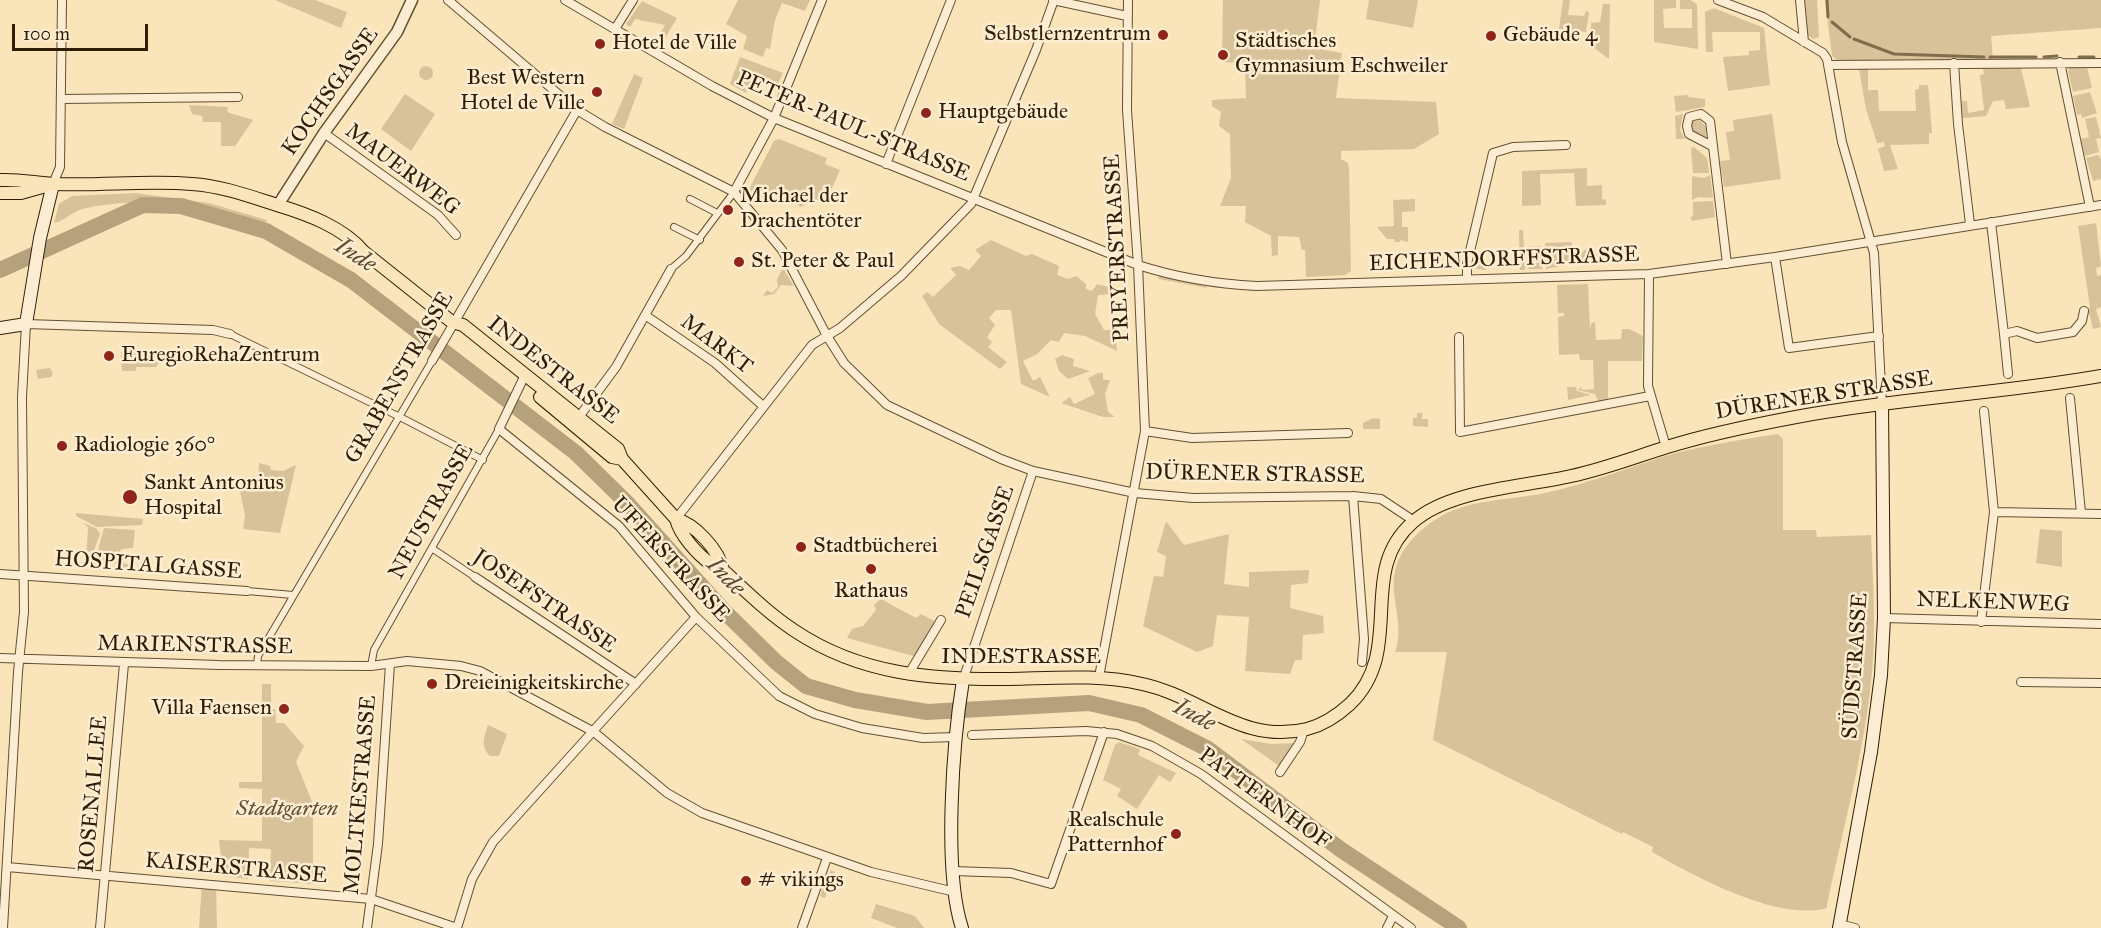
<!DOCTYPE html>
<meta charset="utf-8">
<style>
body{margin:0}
#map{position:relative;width:2101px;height:928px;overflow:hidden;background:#fae4b9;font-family:"IM FELL Great Primer",serif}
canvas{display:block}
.scale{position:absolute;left:12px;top:24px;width:136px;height:27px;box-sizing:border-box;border:3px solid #2f1e05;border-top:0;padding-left:8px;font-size:18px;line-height:21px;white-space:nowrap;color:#2f1e05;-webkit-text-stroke:4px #fcedd2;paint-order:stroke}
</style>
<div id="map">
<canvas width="2101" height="928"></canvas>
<div class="scale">100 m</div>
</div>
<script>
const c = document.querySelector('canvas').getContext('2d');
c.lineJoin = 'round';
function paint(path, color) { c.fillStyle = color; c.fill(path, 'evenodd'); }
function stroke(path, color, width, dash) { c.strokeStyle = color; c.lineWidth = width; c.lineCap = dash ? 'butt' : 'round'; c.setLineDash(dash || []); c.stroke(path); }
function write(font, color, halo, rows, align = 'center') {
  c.font = font + ' "IM FELL Great Primer",serif'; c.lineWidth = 5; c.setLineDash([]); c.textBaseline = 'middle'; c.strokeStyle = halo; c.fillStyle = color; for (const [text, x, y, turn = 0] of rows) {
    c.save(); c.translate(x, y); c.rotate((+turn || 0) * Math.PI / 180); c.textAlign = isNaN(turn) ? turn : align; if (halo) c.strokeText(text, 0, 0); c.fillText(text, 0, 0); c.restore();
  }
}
paint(new Path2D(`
 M275,0H315L347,12L341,28Z
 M738,0H810L805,11L782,3L775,20L770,49L766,48L763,57L743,49L747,36L726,24Z
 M1223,0H1320L1314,48L1342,53L1336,98L1436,102L1439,134L1414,149L1341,151V159L1348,163L1349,169L1351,271L1345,275L1306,277L1305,250H1302L1299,237L1278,236V255L1272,256L1271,236L1245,222L1246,206H1220L1231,178L1230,134L1219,126L1221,112L1212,106V100L1246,98L1245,63L1222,62Z
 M1369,0H1418L1413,28L1366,19Z
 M1563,0H1570L1568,15L1584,16L1586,11L1589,12L1586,32L1559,29Z
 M1654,0H1676V8L1663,9L1664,28H1692V9H1680V0H1690L1697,4L1698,49L1654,42Z
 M1803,0H1817L1819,37L1813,39L1805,33Z
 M1825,0H2101V28L1991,36L1993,60H1837L1832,56Z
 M642,1L677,18L661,45L656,41L665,25L635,19L630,27L626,24Z
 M1603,4H1610L1609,59L1589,44L1591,23L1600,22Z
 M1714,8L1764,28L1770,85L1728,91L1723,57L1749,55V51L1760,50V32H1712L1713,52H1706L1705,12Z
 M740,57L783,73L777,87L753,77L746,93L730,84Z
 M419 73a7 7 0 1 1 14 0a7 7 0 1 1-14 0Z
 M2070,67H2087L2092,88L2073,92L2068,71Z
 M1983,68H2021L2030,107L2006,109L2004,100L1993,101L1986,116L1963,118L1960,101H1967L1968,113L1984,110L1980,75L1984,74Z
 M1859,69H1868V90H1878L1879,111H1916L1915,90L1919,89V85H1928L1932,133H1929V144L1890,145L1898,169L1884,171L1878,149L1885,146L1884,142L1877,143L1866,109Z
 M634,74L643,78L624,129L612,124Z
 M2090,92L2097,113L2082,118L2081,114L2077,115L2073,96Z
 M405,94L435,114L411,151L381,129Z
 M1688,95L1689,97L1705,99V107L1676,112L1674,96Z
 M189,105L228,107L227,112L253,120L235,146H221V122H203L202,116L192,114Z
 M1683,114L1680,130L1685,139H1676L1675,116Z
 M1772,114L1781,179L1724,187L1720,161L1730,160L1726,132L1734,131L1733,120Z
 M2096,117L2101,138L2096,139L2099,152L2085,156L2081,139L2089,137L2085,119Z
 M1698,118L1707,128L1706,137L1696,135L1691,129V122Z
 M779,139L827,158L825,164L840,170L829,195L800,207L785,191L758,203L748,191L774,141Z
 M1694,147L1707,158L1709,173H1693L1691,148Z
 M2098,155L2101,159V179L2093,181L2086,158Z
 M1587,168V186L1602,185V199L1606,200V205L1576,206L1574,173L1540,174L1541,205L1522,206V171Z
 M1710,175L1713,198L1698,197L1692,200V176L1704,178Z
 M135,193L209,203L267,220L265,227C206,209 144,194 83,209C73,211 65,221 54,223L59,204L72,196Z
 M1415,199V211L1402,212V227H1408V242L1400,240V242H1395L1394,239H1387L1377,227L1394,226L1393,200Z
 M1713,201L1715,217L1692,221L1690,217L1693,216V202Z
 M2096,223L2101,266L2096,268L2097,276L2101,275V307L2096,309L2101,327L2093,329L2090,316L2085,311L2090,307L2078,226Z
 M1519,230H1523L1525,270H1520Z
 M991,240L1026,256L1032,254L1059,266L1057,275L1068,279L1076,276L1086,284V289L1092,291L1097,284L1116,289L1114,294L1098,295L1095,314L1104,330H1115L1117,351L1085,336L1064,333L1059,342L1051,340L1037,354L1023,361L1033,381L1040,377L1050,397L1021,384L1011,310H996L989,318L995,325L987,337L992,342L988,347L1007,362L1000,369L939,324L922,296L927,292L933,297L956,275L950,268L960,266L969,270L981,256L975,250Z
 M1571,242L1575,251V263L1546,269L1545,243Z
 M1541,246L1542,269H1528V247Z
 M1581 257a8 8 0 1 1 16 0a8 8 0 1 1-16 0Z
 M1475,253H1482V260H1486V270L1477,269L1474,261Z
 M783,268L794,286L781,285L774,294L763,296L767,290L772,293L778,287L777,279Z
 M1158,276L1206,286L1207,288L1159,279Z
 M1588,284L1590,331L1591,323L1595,322L1596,340L1621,339L1622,329H1629L1643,336L1642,361H1608V401L1599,402L1595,394L1578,390L1581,387L1582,390L1594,389L1593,360H1580L1579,354L1559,355L1558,317L1564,316V313H1558L1557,285Z
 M121,352H140L158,358L159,362L156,367H136V371H122Z
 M1062,355L1074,359L1073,366L1090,371L1068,379L1059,371L1055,359Z
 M50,368L53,373L51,377L38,379L36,370Z
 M1098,373H1103V380H1110L1105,394L1108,412L1115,417H1103L1061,403L1070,397L1074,404L1095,394L1088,378Z
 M1567,387H1576L1577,391L1591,395L1568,400Z
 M1417,413H1422V419H1428V427L1413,426V418H1417Z
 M1373,418L1380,419V429H1363V423Z
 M1778,434L1783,439V530H1816L1817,537L1871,535C1873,580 1876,626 1872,672C1865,750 1843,828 1827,905V908C1778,922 1694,876 1652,852L1653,847L1623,832L1622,834L1433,740L1447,652H1395C1407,622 1384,590 1399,559C1406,543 1421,529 1435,520C1468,498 1508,501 1545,493C1585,484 1623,470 1662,457C1699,446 1739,440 1778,434Z
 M259,463L270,466L271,470L283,471L296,465L280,533L243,529L245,515L239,487L258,488Z
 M76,513L143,519L142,525L97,527L76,516Z
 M1166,521L1184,545L1229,534L1224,584L1249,587V572L1309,570L1308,583L1291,585L1290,608L1323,616L1324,633L1303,635L1302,660H1295L1290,674L1245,671L1249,617L1217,615L1213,646L1197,652L1143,626L1154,576L1163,577L1166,556L1157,552Z
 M83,523L96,528L100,534L94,550L88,552L86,561L88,527Z
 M104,528L135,530L133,548L122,549L118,553L121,562L131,566V570C115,563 106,556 92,568L89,557L93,552V561H95Z
 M2040,529L2062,531V567L2036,563Z
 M881,599L916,618L921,614L934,621V627L917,657L847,638L852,629L863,626L876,610L874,605Z
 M262,684H271V705L262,704Z
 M262,709H275L276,723H284L304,746L296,762L313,804V884L270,881L271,849L249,848L248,879L223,876L219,840L262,841V789L239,788V782H262Z
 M488,725L507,734L499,756H490C480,746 484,737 488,725Z
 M1241,739L1271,744L1296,743L1279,766Z
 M1119,742L1140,749L1138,755L1176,773L1170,782L1159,775L1137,809L1117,796L1121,789L1103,780L1115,745Z
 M831,870L835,872L825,898L820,896Z
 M202,883L216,885L217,928H199Z
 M876,904L915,916L924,928H897L871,918Z`), '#d7c29a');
stroke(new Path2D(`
 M1827,0L1828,17
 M1832,22L1850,37
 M1854,39L1894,54L1984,57
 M1990,57H2036
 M2044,57L2057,56
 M2079,57H2094`), '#7f6d4c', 3);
stroke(new Path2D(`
 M0,270L143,205L181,206L266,231L351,280L576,453L628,504L725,612L776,662L806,686L855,700L927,712L1089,703L1141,715L1208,749L1340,849L1459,928`), '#b5a17c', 16);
const pedestrian = new Path2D(`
 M690,199L717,213
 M674,227L700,240
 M671,269L686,256L734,192
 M230,334L400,417L483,460
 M433,549L475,577
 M247,591L293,595
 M257,665L258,656L432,361
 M371,666L374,650L499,429`);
const minor = new Path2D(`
 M448,0L577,110L605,127L734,192L782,250L827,336L844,363L887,405L1001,459L1033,471L1135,493L1193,498L1353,496L1381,499L1414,521
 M565,0L712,86L774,118L1138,265C1178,278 1216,284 1257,286L1649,274L1775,257L2101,205
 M1053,0L1127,16
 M1718,0L1763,17L1823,53L1827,59L1842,142L1874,253L1882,405
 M1800,0L1804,42
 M615,29L633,0
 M2060,62L2090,207
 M1954,63L1958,124L1970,224
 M1829,65L2101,63
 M61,99L238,97
 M324,133L438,215L456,235
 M1712,146L1689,134L1687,126L1689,117L1701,114L1710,121L1727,264
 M886,164L951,0
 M53,184L60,167L62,0
 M734,192L774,118L822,0
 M1991,222L2004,334L2017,331L2037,338L2073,332L2082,321L2084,311
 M1775,257L1789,348L1879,336
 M1649,274L1648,386L1666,447
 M1467,278V264L1493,153L1513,147L1566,145
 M645,315L715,363L763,406
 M2004,334L2008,374
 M1459,337L1460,432L1650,396
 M432,361L577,110
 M525,375L499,429L619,526L696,617L779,696L815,714L862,728L923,738L956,737
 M2070,398L2081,513
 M576,421L616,367L671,269
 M1145,431L1192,438L1348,433
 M1353,496L1364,639L1362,662
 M1994,512L2101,514
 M676,519L812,345L840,328L901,276L971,204L1036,50L1054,0
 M0,574L247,591
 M475,577L636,684
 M1884,618L2101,624
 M1981,622L1994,512L1984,411
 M0,658L219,665L371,666L407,661L461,666L480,671L594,732L667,793L702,813L871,872L955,892
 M908,675L941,620
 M1099,677L1145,431L1138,265L1127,110L1128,0
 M963,680L1033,471
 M2021,682L2101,683
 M972,735L1086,731L1117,734L1152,746L1201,774L1411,928
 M1280,772L1300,742L1304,730
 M7,867L371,899L457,928
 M953,871L1011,873L1051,884L1104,732
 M1839,924L1855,928
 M3,928L18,672L24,612L22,397L26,324L213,330L230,334
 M100,928L124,664
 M367,928L378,844L390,664
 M457,928L472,879L493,842L696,617
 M802,928L827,858
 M1387,928L1393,916`);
const tertiary = new Path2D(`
 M278,205L324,133L397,32L412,0`);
const secondary = new Path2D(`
 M0,328L26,324L40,238L53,184
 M962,928C943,870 953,741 963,680
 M1839,928L1871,752L1881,675L1884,618L1882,405`);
const primary = new Path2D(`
 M0,180C19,179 36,183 55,184C101,186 147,180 192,184C222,186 249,196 277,205C307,214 343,227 364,252L452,322L463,325L618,449L622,459L676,519C680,535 697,554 711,564C723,573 713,562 725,572C748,593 769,614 795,631C861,675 933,680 1010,679C1055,678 1098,674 1142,684C1200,696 1242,745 1307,729C1323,725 1338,715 1350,704C1407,649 1355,572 1413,522C1450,489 1524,487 1571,476C1604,469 1635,457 1667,447C1709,434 1753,425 1796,417C1897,398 2000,394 2101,376
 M0,193H21L46,186
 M540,397L612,457L622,459
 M676,519C695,524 719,550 723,570`);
stroke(pedestrian, '#625032', 8);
stroke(minor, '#625032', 10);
stroke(tertiary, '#625032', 13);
stroke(secondary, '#2f1e05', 14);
stroke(primary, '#2f1e05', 14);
stroke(pedestrian, '#fcedd2', 6);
stroke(minor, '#fcedd2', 8);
stroke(tertiary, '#fcedd2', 10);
stroke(secondary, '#fcedd2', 12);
stroke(primary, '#fae4b9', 12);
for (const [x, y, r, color] of [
 [1163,35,6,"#8f2418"],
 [1491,36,6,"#8f2418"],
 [600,44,6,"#8f2418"],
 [1223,55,6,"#8f2418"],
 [597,92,6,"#8f2418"],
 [926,113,6,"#8f2418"],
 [728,210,6,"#8f2418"],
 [739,262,6,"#8f2418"],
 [109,356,6,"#8f2418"],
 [62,446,6,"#8f2418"],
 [130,497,8,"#8f2418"],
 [801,547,6,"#8f2418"],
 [871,569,6,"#8f2418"],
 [432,684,6,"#8f2418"],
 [284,709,6,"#8f2418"],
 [1176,834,6,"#8f2418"],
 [746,881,6,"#8f2418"]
]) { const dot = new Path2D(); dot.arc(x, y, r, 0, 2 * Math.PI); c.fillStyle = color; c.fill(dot); stroke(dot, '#fcedd2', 2); }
write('22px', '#2f1e05', '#fcedd2', [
 ["Selbstlernzentrum",1151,35,"right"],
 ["Gebäude 4",1503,36],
 ["Städtisches",1235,42],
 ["Gymnasium Eschweiler",1235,67],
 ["Hotel de Ville",612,44],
 ["Best Western",585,79,"right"],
 ["Hotel de Ville",585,104,"right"],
 ["Hauptgebäude",938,113],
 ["Michael der",740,197],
 ["Drachentöter",740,222],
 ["St. Peter & Paul",751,262],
 ["EuregioRehaZentrum",121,356],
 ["Radiologie 360°",74,446],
 ["Sankt Antonius",144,484],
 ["Hospital",144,509],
 ["Stadtbücherei",813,547],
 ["Rathaus",871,592,"center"],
 ["Dreieinigkeitskirche",444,684],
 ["Villa Faensen",272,709,"right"],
 ["Realschule",1164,821,"right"],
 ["Patternhof",1164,846,"right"],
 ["# vikings",758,881]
], 'left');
write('22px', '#2f1e05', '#fcedd2', [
 ["KOCHSGASSE",331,92,-55],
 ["PETER-PAUL-STRASSE",853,127,23],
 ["MAUERWEG",402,170,37],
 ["PREYERSTRASSE",1118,248,-93],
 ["EICHENDORFFSTRASSE",1504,260,-2],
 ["MARKT",716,345,37],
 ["INDESTRASSE",553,371,38],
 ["GRABENSTRASSE",400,378,-60],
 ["DÜRENER STRASSE",1824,396,-9],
 ["DÜRENER STRASSE",1255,475,1],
 ["NEUSTRASSE",432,512,-61],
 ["PEILSGASSE",986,552,-71],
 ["UFERSTRASSE",670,560,47],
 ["HOSPITALGASSE",148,566,4],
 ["JOSEFSTRASSE",544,602,34],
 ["NELKENWEG",1993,603,2],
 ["MARIENSTRASSE",195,646,1],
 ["INDESTRASSE",1021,658],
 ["SÜDSTRASSE",1856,666,-86],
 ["ROSENALLEE",94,794,-85],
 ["MOLTKESTRASSE",361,795,-85],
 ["PATTERNHOF",1264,799,36],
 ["KAISERSTRASSE",236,869,5]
]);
write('italic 22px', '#614f32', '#fcedd2', [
 ["Stadtgarten",287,810]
]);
write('italic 24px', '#5e4c2f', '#fcedd2', [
 ["Inde",355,256,33],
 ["Inde",725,577,46],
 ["Inde",1194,716,28]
]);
</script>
